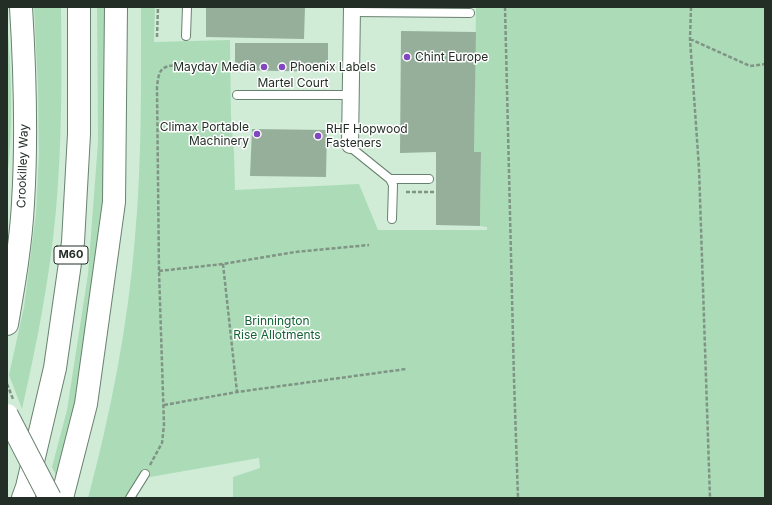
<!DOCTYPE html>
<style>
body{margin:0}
#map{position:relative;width:772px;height:505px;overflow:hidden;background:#d0ecd7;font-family:Inter,sans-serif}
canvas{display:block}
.frame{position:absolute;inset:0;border:8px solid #232e26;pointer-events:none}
</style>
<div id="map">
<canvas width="772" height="505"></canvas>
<div class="frame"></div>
</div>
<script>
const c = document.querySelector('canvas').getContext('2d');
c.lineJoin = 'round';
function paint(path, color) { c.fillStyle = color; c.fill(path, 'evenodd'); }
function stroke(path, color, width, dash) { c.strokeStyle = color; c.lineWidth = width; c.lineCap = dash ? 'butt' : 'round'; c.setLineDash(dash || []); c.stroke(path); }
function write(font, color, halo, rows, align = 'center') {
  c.font = font + ' Inter,sans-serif'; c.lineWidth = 3; c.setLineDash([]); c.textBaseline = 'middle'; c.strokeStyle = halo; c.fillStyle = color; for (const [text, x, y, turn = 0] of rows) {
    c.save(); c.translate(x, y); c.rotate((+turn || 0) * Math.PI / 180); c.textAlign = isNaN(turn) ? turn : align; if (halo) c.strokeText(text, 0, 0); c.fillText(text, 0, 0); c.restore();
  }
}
paint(new Path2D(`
 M34,7H61C62,74 62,142 56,210C50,277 37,343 22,409L9,375L24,307L36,213L39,153L38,89Z
 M97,7H106L104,191L85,369L58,480L52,467L67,410L88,274L98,142Z
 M141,7H155L154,42L230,40L231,116L234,153L235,190L359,184L378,230H487V227L480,226L481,153L474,152L476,7H765V498H233V477L260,468L259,458L150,477L141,472L126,498H88C111,412 128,325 135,237C142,160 141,84 141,7Z
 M7,18C11,71 14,125 7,178Z`), '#abdcb7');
paint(new Path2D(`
 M206,7H305L304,39L206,37Z
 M401,31L476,32L474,152H481L480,226L436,225V152L400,153Z
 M235,43H328V72L235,70Z
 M252,129L327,130L326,177L250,176Z`), '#95af9b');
const lane = new Path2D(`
 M352,12L470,13
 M186,36L187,7
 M237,95H350
 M350,145L354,150L390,179L393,185L392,219
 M390,179H429
 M130,498L145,474`);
const street = new Path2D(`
 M350,145L352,7`);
const primary = new Path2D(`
 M7,324C14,284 21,243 23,203C27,138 25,72 21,7`);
const highway = new Path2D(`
 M23,498L27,487L55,368L73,242L79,134V7
 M62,498L86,404L114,202L116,7`);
stroke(lane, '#698270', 10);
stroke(street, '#698270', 18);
stroke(primary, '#698270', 24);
stroke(highway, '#698270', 24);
stroke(new Path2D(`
 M505,7L514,379L518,498
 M691,7L690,39L699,168L710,498
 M157,37L158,7
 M690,39L750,66L765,64
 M406,192H434
 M223,264L237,392
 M159,271L223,264L295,252L369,245
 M164,405L237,392L406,369
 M150,465L162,443L164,425L159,271L157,87C159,70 160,66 178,65`), '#809485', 2.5, [4, 2]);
stroke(lane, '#fff', 8);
stroke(street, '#fff', 16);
stroke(primary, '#fff', 22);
stroke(highway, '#fff', 22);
const secondaryBridge = new Path2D(`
 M7,415L50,498`);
stroke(secondaryBridge, '#698270', 24, []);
stroke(new Path2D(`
 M7,384L13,399`), '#809485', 2.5, [4, 2]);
stroke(secondaryBridge, '#fff', 22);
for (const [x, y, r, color] of [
 [407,57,4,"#8047be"],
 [264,67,4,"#8047be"],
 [282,67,4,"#8047be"],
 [257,134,4,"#8047be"],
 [318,136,4,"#8047be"]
]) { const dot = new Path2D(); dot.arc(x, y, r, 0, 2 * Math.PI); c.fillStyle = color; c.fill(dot); stroke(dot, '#fff', 1.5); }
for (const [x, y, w] of [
 [71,255,34]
]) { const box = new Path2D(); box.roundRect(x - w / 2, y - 9, w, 18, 3); c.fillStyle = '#fff'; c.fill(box); stroke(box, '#232e26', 1); }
write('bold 11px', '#232e26', null, [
 ["M60",71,255]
]);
write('12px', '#232e26', '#fff', [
 ["Chint Europe",415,57],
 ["Mayday Media",256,67,"right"],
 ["Phoenix Labels",290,67],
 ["Climax Portable",249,127,"right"],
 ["Machinery",249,141,"right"],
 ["RHF Hopwood",326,129],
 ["Fasteners",326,143]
], 'left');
write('12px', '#232e26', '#fff', [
 ["Martel Court",293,83],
 ["Crookilley Way",23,166,-88]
]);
write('12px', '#146235', '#fff', [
 ["Brinnington",277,321],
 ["Rise Allotments",277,335]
]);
</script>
